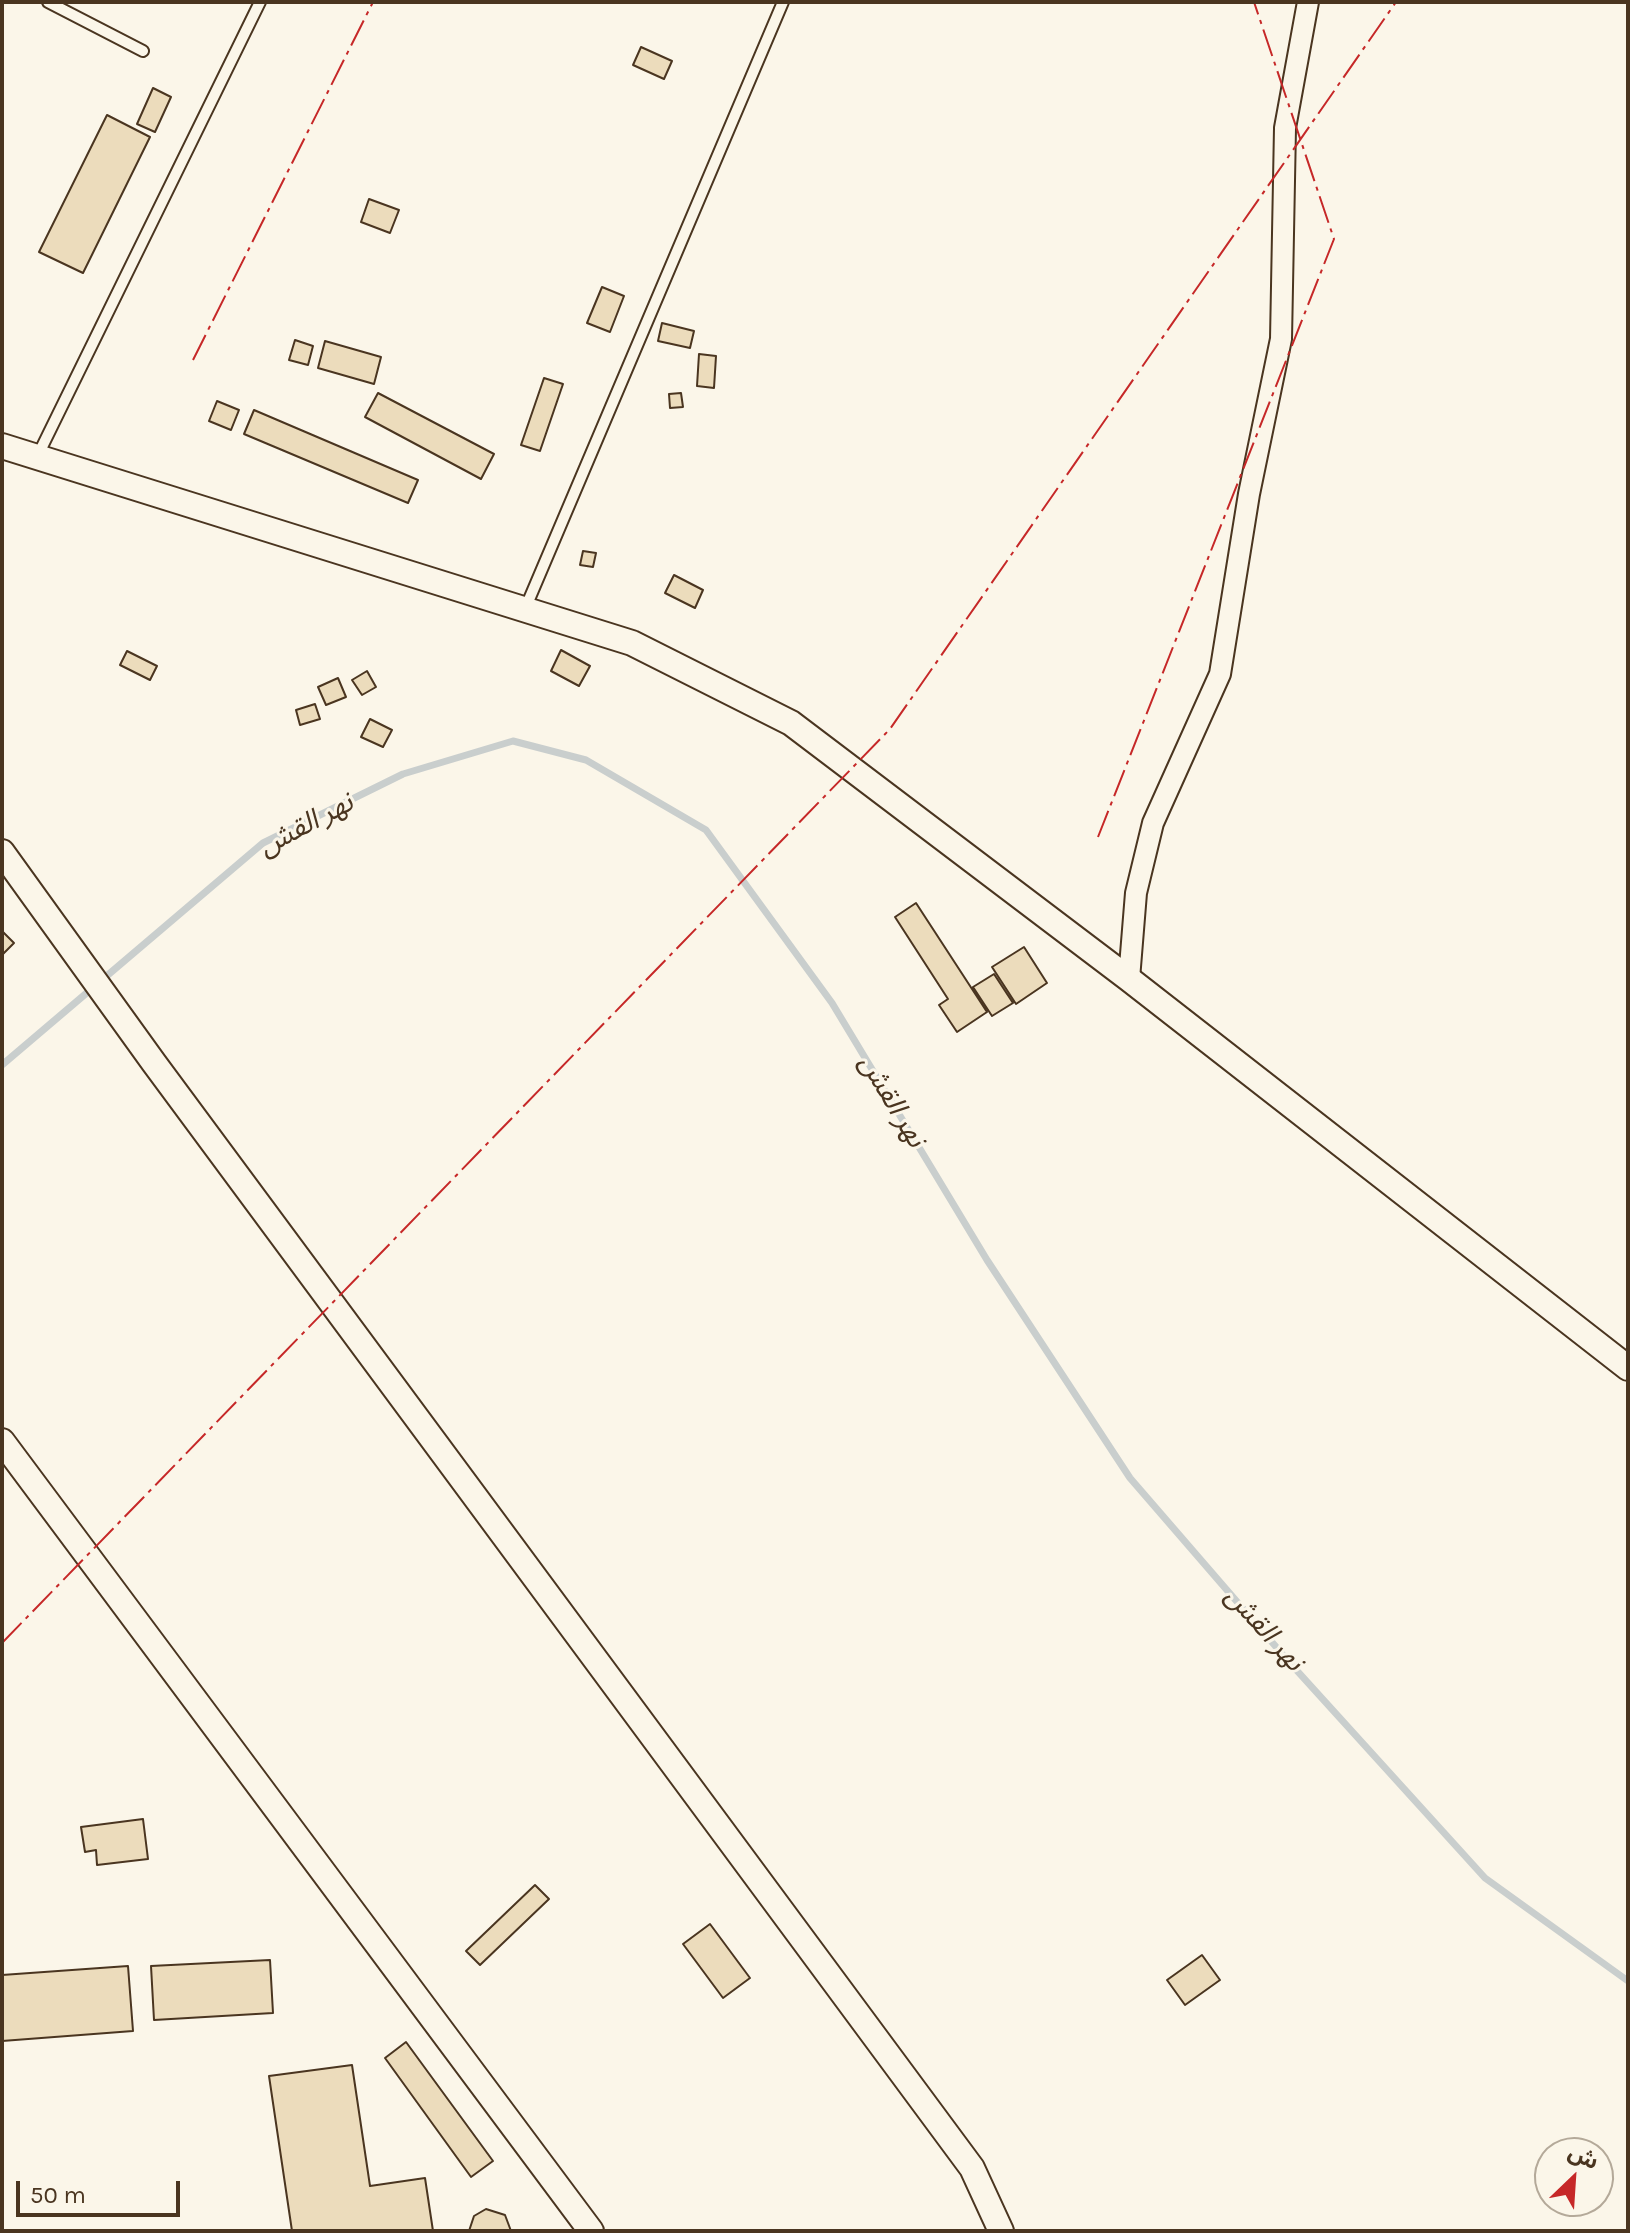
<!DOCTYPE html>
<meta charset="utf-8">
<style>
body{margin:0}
#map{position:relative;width:1630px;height:2233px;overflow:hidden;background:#fbf6e9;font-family:Karla,"Noto Sans Arabic",sans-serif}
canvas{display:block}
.frame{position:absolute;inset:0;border:4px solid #4a3520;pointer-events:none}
.north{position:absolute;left:1534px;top:2137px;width:80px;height:80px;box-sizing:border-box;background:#fbf6e9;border:2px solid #b4a999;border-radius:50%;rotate:25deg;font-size:22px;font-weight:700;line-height:32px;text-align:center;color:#4a3520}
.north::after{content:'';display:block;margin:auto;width:28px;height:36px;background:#c62828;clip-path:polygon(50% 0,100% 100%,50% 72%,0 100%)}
.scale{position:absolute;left:16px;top:2181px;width:164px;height:36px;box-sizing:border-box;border:4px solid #4a3520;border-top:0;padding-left:10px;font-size:24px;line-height:28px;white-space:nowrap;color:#4a3520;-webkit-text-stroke:6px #fbf6e9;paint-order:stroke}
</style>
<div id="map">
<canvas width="1630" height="2233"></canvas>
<div class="frame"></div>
<div class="north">ش</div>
<div class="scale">50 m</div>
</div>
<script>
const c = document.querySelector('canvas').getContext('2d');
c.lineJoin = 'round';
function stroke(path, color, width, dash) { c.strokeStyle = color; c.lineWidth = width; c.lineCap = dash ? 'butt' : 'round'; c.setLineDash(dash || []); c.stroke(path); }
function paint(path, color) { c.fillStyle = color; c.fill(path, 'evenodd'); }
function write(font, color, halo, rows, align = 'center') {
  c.font = font + ' Karla,"Noto Sans Arabic",sans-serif'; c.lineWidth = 6; c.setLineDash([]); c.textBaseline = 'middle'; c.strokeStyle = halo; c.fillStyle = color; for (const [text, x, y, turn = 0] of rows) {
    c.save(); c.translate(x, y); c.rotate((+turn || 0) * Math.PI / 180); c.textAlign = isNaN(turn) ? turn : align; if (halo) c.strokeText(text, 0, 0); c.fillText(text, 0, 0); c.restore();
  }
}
stroke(new Path2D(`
 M2,1065L263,843L403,774L513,741L586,760L706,830L832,1003L987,1260L1130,1478L1290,1663L1485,1878L1628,1981`), '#c9cecd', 7);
const building = new Path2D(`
 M641,47L672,61L664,79L633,65Z
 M153,88L171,97L155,132L137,124Z
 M107,115L150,137L83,273L39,252Z
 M369,199L399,210L390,233L361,222Z
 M602,287L624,296L610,332L587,323Z
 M662,323L694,331L690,348L658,341Z
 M295,340L313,346L308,365L289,360Z
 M325,341L381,357L374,384L318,368Z
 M699,354L716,356L714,388L697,386Z
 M544,378L563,384L540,451L521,445Z
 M378,393L494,454L481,479L365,417Z
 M681,393L683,407L670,408L669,394Z
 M217,401L239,410L231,430L209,421Z
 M254,410L418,480L408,503L244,434Z
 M583,551L596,553L593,567L580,565Z
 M674,575L703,590L695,608L665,593Z
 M561,650L590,666L579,686L551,671Z
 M127,651L157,666L150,680L120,665Z
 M367,671L376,687L362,695L352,680Z
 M338,678L346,697L326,705L318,687Z
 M315,704L320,719L300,725L296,710Z
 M370,719L392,730L383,747L361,737Z
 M916,903L987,1012L957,1032L939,1005L948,999L895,917Z
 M2,931L14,943L2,955Z
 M1024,947L1047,983L1016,1004L992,967Z
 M994,974L1013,1003L992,1016L973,987Z
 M143,1819L148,1859L97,1865L96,1850L85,1852L81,1827Z
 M535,1885L549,1899L480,1965L466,1951Z
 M710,1924L750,1978L723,1998L683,1944Z
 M1202,1955L1220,1980L1185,2005L1167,1980Z
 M270,1960L273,2013L154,2020L151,1966Z
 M128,1966L133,2031L2,2041V1975Z
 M406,2042L493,2161L471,2177L385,2058Z
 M352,2065L370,2186L425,2178L433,2231H292L269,2076Z
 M486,2209L505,2215L511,2231H469L474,2216Z`);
paint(building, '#ecdcbc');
stroke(building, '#4a3520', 2);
const service = new Path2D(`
 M48,2L143,51
 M38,455L260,2
 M525,609L783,2`);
const minor = new Path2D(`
 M1129,979L1136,893L1153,823L1220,674L1249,494L1281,339L1285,128L1308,2`);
const tertiary = new Path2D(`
 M2,446L632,643L791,723L1129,979L1628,1368
 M2,852L154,1063L972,2168L1001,2231
 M2,1441L591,2231`);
stroke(service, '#4a3520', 14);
stroke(minor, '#4a3520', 24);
stroke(tertiary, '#4a3520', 28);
stroke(service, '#fbf6e9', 10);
stroke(minor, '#fbf6e9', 20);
stroke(tertiary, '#fbf6e9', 24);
stroke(new Path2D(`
 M193,360L373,2
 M1098,837L1334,239L1254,2
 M2,1643L890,729L1396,2`), '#c62828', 2, [28, 6, 4, 6]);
write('italic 28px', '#4a3520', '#fbf6e9', [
 ["نهر القش",306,825,-28],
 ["نهر القش",892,1101,59],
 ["نهر القش",1264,1629,48]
]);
</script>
